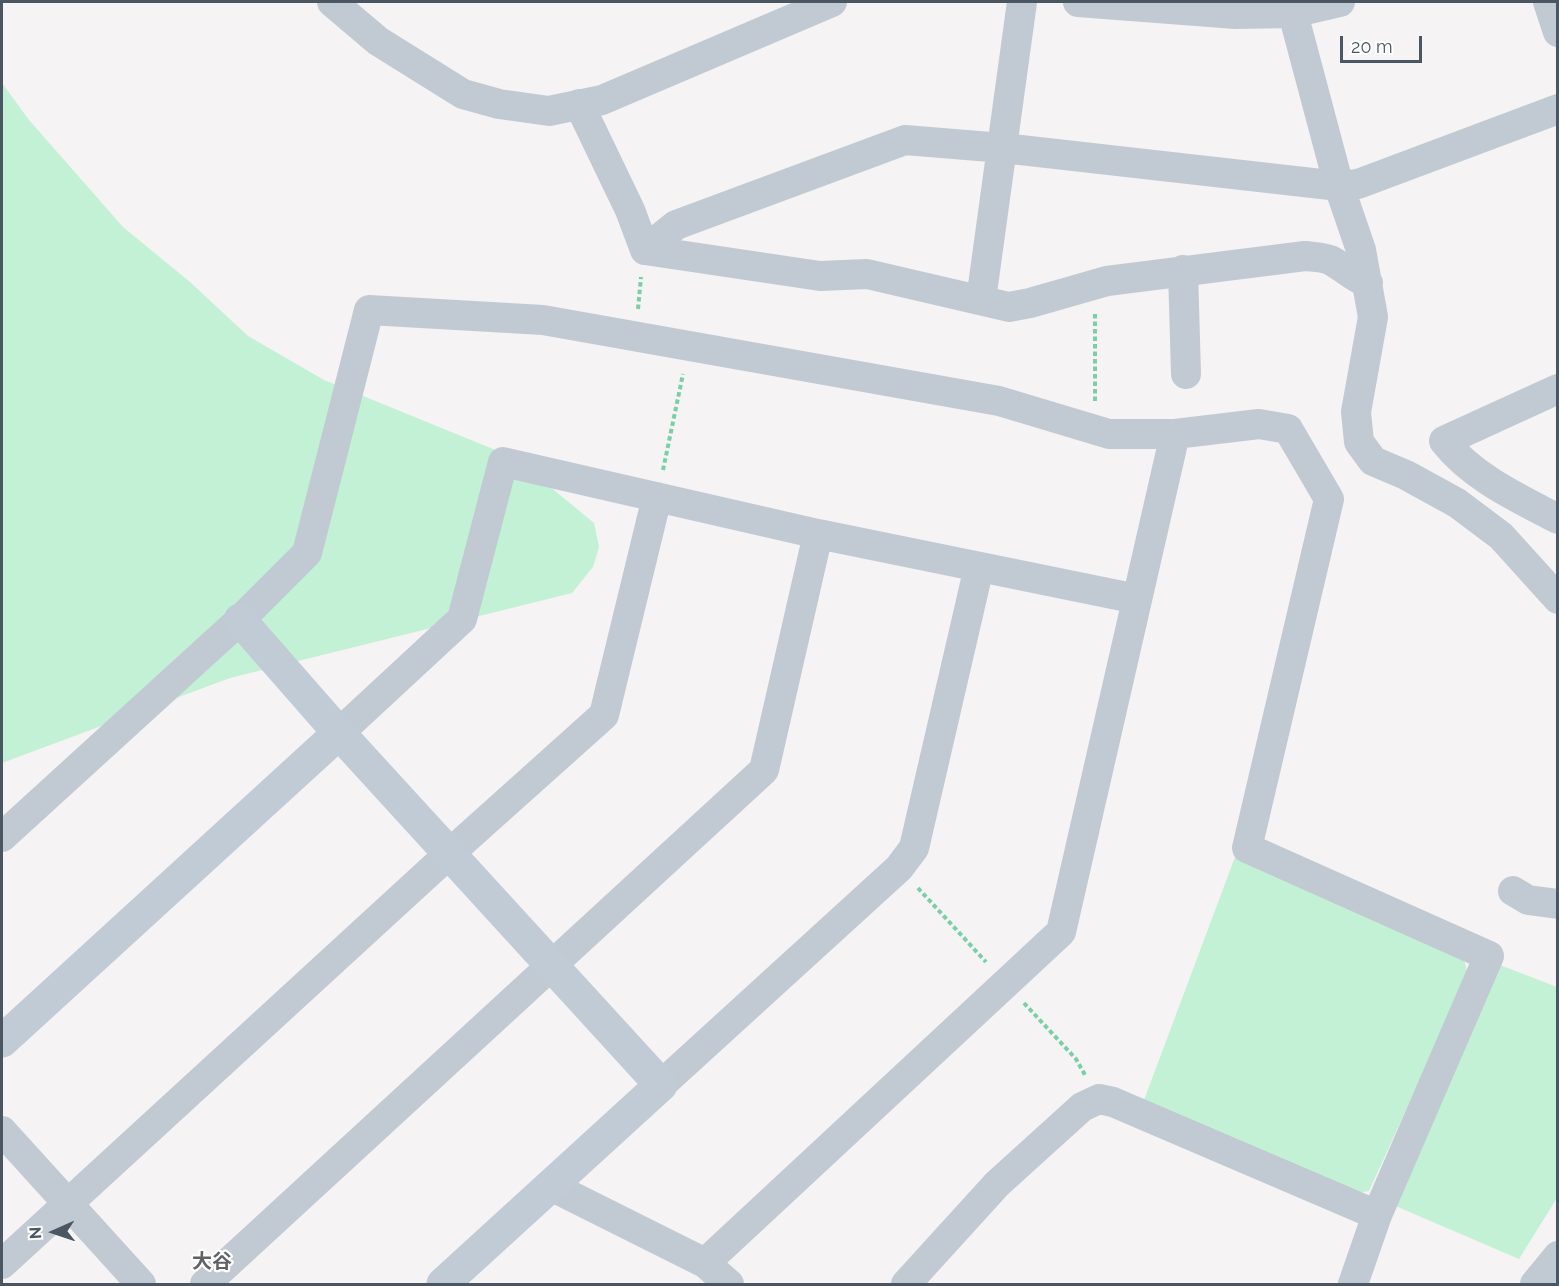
<!DOCTYPE html>
<meta charset="utf-8">
<style>
body{margin:0}
#map{position:relative;width:1559px;height:1286px;overflow:hidden;background:#f5f3f3;font-family:Raleway,sans-serif}
canvas{display:block}
.frame{position:absolute;inset:0;border:3px solid #4a5661;pointer-events:none}
.north{position:absolute;left:24px;top:1202px;width:60px;height:60px;-webkit-text-stroke:4px #fff;paint-order:stroke;rotate:267deg;font-size:16px;font-weight:700;line-height:24px;text-align:center;color:#4a5661}
.north::after{content:'';display:block;margin:auto;width:21px;height:27px;background:#4a5661;clip-path:polygon(50% 0,100% 100%,50% 72%,0 100%)}
.scale{position:absolute;left:1340px;top:36px;width:82px;height:27px;box-sizing:border-box;border:3px solid #4a5661;border-top:0;padding-left:8px;font-size:18px;line-height:21px;white-space:nowrap;color:#4a5661;-webkit-text-stroke:4px #fff;paint-order:stroke}
</style>
<div id="map">
<canvas width="1559" height="1286"></canvas>
<div class="frame"></div>
<div class="north">N</div>
<div class="scale">20 m</div>
</div>
<script>
const c = document.querySelector('canvas').getContext('2d');
c.lineJoin = 'round';
function paint(path, color) { c.fillStyle = color; c.fill(path, 'evenodd'); }
function stroke(path, color, width, dash) { c.strokeStyle = color; c.lineWidth = width; c.lineCap = dash ? 'butt' : 'round'; c.setLineDash(dash || []); c.stroke(path); }
function write(font, color, halo, rows, align = 'center') {
  c.font = font + ' Raleway,"Noto Sans JP",sans-serif'; c.lineWidth = 4.5; c.setLineDash([]); c.textBaseline = 'middle'; c.strokeStyle = halo; c.fillStyle = color; for (const [text, x, y, turn = 0] of rows) {
    c.save(); c.translate(x, y); c.rotate((+turn || 0) * Math.PI / 180); c.textAlign = isNaN(turn) ? turn : align; if (halo) c.strokeText(text, 0, 0); c.fillText(text, 0, 0); c.restore();
  }
}
paint(new Path2D(`
 M2,83L29,120L123,227L190,282L248,336L324,380L515,458L594,523L599,547L593,567L572,593L230,678L2,763Z
 M1235,857L1464,960L1468,974L1369,1191L1355,1193L1144,1100Z
 M1500,965L1557,987V1198L1519,1259L1391,1204Z`), '#c3f1d5');
stroke(new Path2D(`
 M638,309L641,277
 M1095,401V312
 M663,470L683,374
 M918,888L986,962
 M1024,1003L1076,1059L1085,1075`), '#7ad0a6', 4, [4.5, 3]);
stroke(new Path2D(`
 M332,2L378,41L463,94L499,104L549,111L602,100L832,2
 M1078,2L1236,14L1293,13L1340,2
 M1290,2L1339,186L1361,250L1373,317L1356,412L1359,442L1373,461L1406,475L1457,503L1501,536L1558,599
 M1548,2L1558,32
 M579,104L630,210L645,250L820,276L867,274L1009,307L1030,303L1107,281L1305,256C1313,257 1322,257 1330,260C1344,267 1352,277 1368,283
 M645,250L676,225L905,140L1003,148L1339,186L1358,184L1558,109
 M1183,270L1186,374
 M981,300L1022,2
 M1558,389L1444,441C1472,477 1518,498 1558,519
 M339,733L462,619L503,462L818,534L1137,599
 M2,837L240,620L307,553L369,310L543,320L999,401L1109,434H1175L1259,424L1288,429L1329,499L1247,848L1489,956L1377,1215L1353,1284
 M1513,891L1528,900L1558,904
 M661,1085L899,868L914,848L979,567
 M2,1131L141,1284
 M551,1186L705,1263L729,1284
 M705,1263L1061,932L1175,434
 M2,1264L450,853L604,715L657,497
 M205,1284L764,770L818,534
 M906,1284L997,1184L1082,1107L1099,1099L1113,1102L1377,1215
 M1535,1284L1558,1256`), '#c1cad2', 30);
stroke(new Path2D(`
 M240,620L339,733L661,1085L443,1284
 M2,1041L339,733`), '#c1cbd6', 33);
write('bold 20px', '#5f6368', '#fff', [
 ["大谷",212,1262]
]);
</script>
